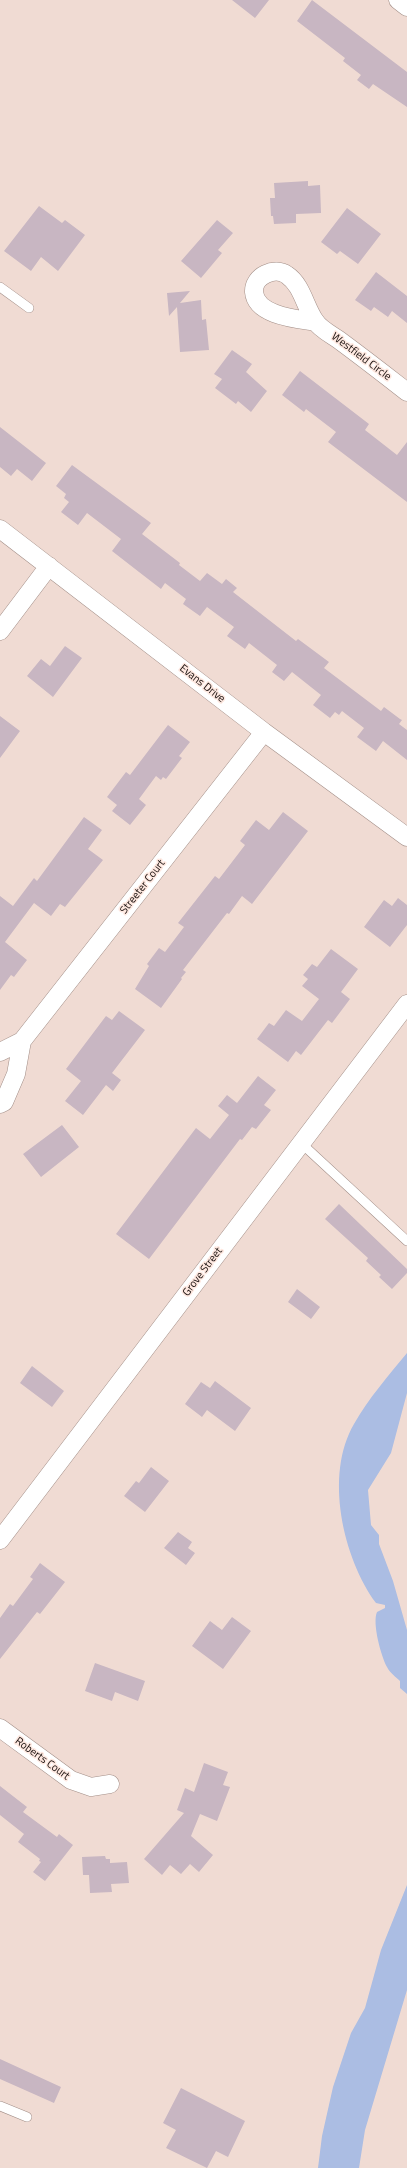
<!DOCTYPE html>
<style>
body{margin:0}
canvas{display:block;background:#f0dbd3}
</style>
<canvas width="407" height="2168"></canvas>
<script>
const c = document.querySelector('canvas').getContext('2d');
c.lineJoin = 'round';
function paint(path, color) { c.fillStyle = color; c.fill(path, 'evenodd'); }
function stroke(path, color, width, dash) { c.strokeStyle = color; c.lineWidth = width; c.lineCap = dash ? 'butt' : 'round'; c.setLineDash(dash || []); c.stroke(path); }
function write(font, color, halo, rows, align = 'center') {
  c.font = font + ' "Titillium Web",sans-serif'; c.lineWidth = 3; c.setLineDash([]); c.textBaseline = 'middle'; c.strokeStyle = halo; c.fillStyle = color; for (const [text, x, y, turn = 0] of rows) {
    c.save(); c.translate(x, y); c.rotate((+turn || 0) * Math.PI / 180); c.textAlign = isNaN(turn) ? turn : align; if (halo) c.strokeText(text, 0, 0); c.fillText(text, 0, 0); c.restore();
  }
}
paint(new Path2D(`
 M407,1353V1393L391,1453L368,1490L371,1525L379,1535V1544L393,1581L407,1630V1694L400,1688V1681C396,1677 390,1673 387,1667C381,1656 372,1623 377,1612L385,1608V1605L376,1603C343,1558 324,1475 354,1424C368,1399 389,1375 407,1353Z
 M407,1885V1990L365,2130L359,2168H318L322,2136L333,2087L351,2033L365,2008L381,1950Z`), '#abbde3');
paint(new Path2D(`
 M232,0H269L255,18Z
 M312,0L407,72V107L373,84L369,89L357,80L361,75L343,61L345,58L297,21Z
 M308,181V186L320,185L321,213L296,214V223L274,224L273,216H271L270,198H275L274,183Z
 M39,206L62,223L65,220L85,235L58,271L41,257L31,271L4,251Z
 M347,208L381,234L358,264L340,251L337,254L321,242Z
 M217,220L233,233L218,250L222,253L201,278L181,261Z
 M376,272L407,296V323L392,311L388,317L374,307L371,311L355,300Z
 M190,291L180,303L201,300L202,320L206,319L209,350L180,352L177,307L169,316L167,293Z
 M232,350L252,364L246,372L267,391L251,412L238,401L236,404L215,388L222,379L214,374Z
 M300,371L369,424L365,430L397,455L407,442V502L328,442L336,432L306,409L304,412L282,395Z
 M0,427L46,463L32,481L17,469L11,476L0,467Z
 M72,465L151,523L142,534L180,563L179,565L200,581L207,573L222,584L226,579L237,588L233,592L296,641L298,639L329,662L324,668L381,711L384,707L400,719L402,720L399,724L407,730V760L383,741L376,751L357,737L364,728L342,711L339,715L335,712L330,718L313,705L321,695L292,672L284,681L272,672L277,665L249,643L245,649L227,636L234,627L207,607L200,616L183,604L186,599L165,583L161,589L139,572L112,551L121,539L87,513L78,525L61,512L69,502L64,498L66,494L56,486Z
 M65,646L82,658L53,697L27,676L41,659L50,666Z
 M0,716L20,731L0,758Z
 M168,725L190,742L179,756L182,758L166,779L163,777L161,780L156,776L139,799L146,805L130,825L112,811L117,805L107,797L126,772L130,775Z
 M283,812L308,831L252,904L242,896L229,914L227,913L183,970L186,972L181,978L182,979L161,1008L135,989L149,966L147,964L159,948L165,952L184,927L178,923L215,876L219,879L245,845L240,841L256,820L269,830Z
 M84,817L102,830L88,849L103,860L65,907L60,904L51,916L34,903L5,942L27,960L14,977L11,975L0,990V896L13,906L34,878L37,881Z
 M398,898L407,905V925L390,947L364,927L384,900L392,906Z
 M331,949L358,969L341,992L350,999L332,1023L328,1020L301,1055L296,1051L288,1062L257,1039L269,1023L274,1026L286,1010L302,1021L319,999L302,986L308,979L303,975L312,964L317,967Z
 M119,1011L145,1030L112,1073L121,1080L113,1091L106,1085L83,1115L65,1101L81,1081L66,1069L106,1016L112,1020Z
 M258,1076L276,1090L264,1105L271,1110L256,1129L252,1127L242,1140L240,1139L149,1259L116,1234L196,1128L210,1139L229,1115L218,1106L227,1095L237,1103Z
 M62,1125L79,1147L41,1177L23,1154Z
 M339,1204L407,1269V1273L392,1289L379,1277L381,1275L366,1261L368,1258L325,1219Z
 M297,1289L320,1307L311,1319L288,1302Z
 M32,1366L64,1391L52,1407L20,1383Z
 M215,1381L251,1408L235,1431L207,1410L202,1417L185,1404L201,1382L210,1388Z
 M151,1467L169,1481L145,1512L124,1496L136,1481L139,1483Z
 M178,1532L192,1542L188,1548L195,1553L186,1565L164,1548Z
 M40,1563L65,1582L40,1614L37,1612L0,1659V1618L10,1604L13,1606L33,1579L30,1577Z
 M232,1617L251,1631L223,1669L192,1646L210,1621L222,1630Z
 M95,1663L145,1681L138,1701L115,1692L112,1701L85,1691Z
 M204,1763L228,1772L223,1785L230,1787L217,1821L200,1814L191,1836L213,1855L199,1872L190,1864L181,1874L170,1865L162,1875L144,1859L184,1813L177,1810L185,1788L194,1792Z
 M0,1786L27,1807L23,1812L57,1837L59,1834L73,1845L45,1881L33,1872L41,1862L39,1861L40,1859L18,1842L24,1834L0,1815Z
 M105,1856L106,1859H110V1863L127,1862L129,1883L111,1884L112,1892L90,1893L89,1875H83L82,1857Z
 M0,2059L61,2087L54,2103L0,2079Z
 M181,2088L245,2121L228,2157L216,2151L207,2168L166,2148L176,2130L163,2123Z`), '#c8b6c2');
const lane = new Path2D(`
 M0,287L29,308
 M301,1143L407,1241
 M0,2106L27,2117`);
const street = new Path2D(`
 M398,0L407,7
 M316,322C298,319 256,316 254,292C253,276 275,266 287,275C302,285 305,307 315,321C320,329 332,335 339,340C362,357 384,374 407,392
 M0,529L264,732L407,837
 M0,631L49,566
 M0,1052L22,1041L264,732
 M0,1104L4,1102L16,1074L22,1041
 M0,1540L407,1004
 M0,1728L71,1780L91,1787L110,1784`);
stroke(lane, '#a38f88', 10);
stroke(street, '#a38f88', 19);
stroke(lane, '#fff', 9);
stroke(street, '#fff', 18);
write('11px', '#160e0c', '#fee8e0', [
 ["Westfield Circle",361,357,37],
 ["Evans Drive",202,684,38],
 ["Streeter Court",143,887,-52],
 ["Grove Street",203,1272,-53],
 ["Roberts Court",42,1759,36]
]);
</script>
